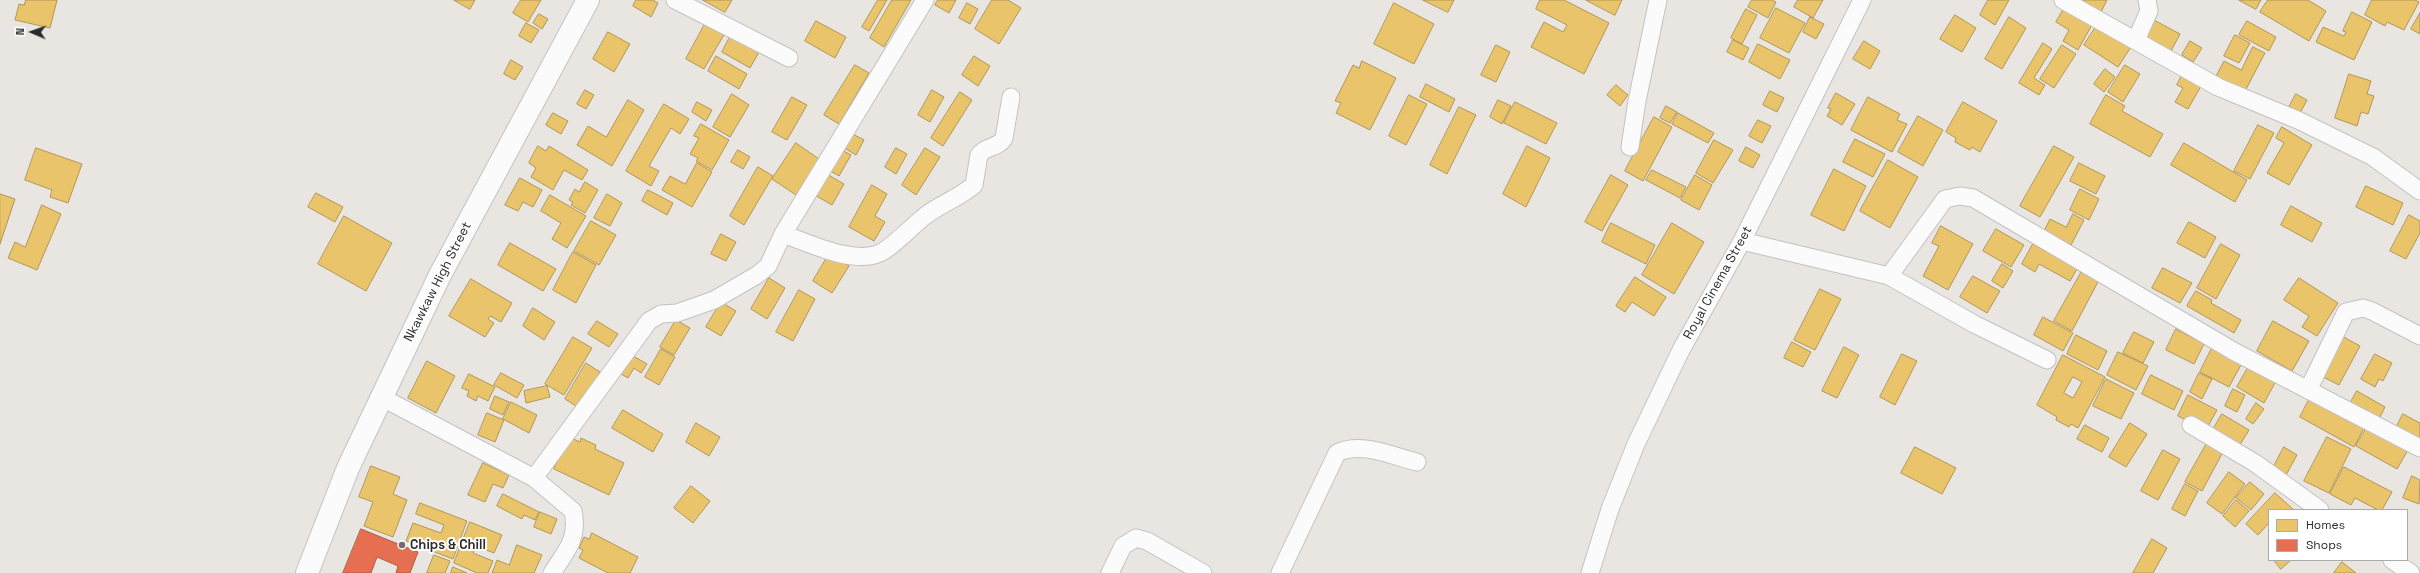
<!DOCTYPE html>
<style>
body{margin:0}
#map{position:relative;width:2420px;height:573px;overflow:hidden;background:#e9e6e2;font-family:"Space Grotesk",sans-serif}
canvas{display:block}
.legend{position:absolute;left:2268px;top:509px;width:140px;height:52px;box-sizing:border-box;background:#fff;border:1px solid #ababab;margin:0;padding:5px 7px;list-style:none;font-size:12px;color:#2c2c2c}
.legend li{display:flex;align-items:center;gap:8px;height:20px}
.legend b{width:20px;border:1px solid #ababab}
.north{position:absolute;left:12px;top:12px;width:40px;height:40px;-webkit-text-stroke:3px #fff;paint-order:stroke;rotate:272deg;font-size:11px;font-weight:700;line-height:16px;text-align:center;color:#2c2c2c}
.north::after{content:'';display:block;margin:auto;width:14px;height:18px;background:#2c2c2c;clip-path:polygon(50% 0,100% 100%,50% 72%,0 100%)}
</style>
<div id="map">
<canvas width="2420" height="573"></canvas>
<ul class="legend">
<li><b style="height:11px;background:#e9c46a"></b>Homes</li>
<li><b style="height:11px;background:#e76f51"></b>Shops</li>
</ul>
<div class="north">N</div>
</div>
<script>
const c = document.querySelector('canvas').getContext('2d');
c.lineJoin = 'round';
function paint(path, color) { c.fillStyle = color; c.fill(path, 'evenodd'); }
function stroke(path, color, width, dash) { c.strokeStyle = color; c.lineWidth = width; c.lineCap = dash ? 'butt' : 'round'; c.setLineDash(dash || []); c.stroke(path); }
function write(font, color, halo, rows, align = 'center') {
  c.font = font + ' "Space Grotesk",sans-serif'; c.lineWidth = 4; c.setLineDash([]); c.textBaseline = 'middle'; c.strokeStyle = halo; c.fillStyle = color; for (const [text, x, y, turn = 0] of rows) {
    c.save(); c.translate(x, y); c.rotate((+turn || 0) * Math.PI / 180); c.textAlign = isNaN(turn) ? turn : align; if (halo) c.strokeText(text, 0, 0); c.fillText(text, 0, 0); c.restore();
  }
}
const homes = new Path2D(`
 M26,0H57L50,28L15,20L19,4L24,5Z
 M454,0H475L470,9Z
 M521,0H541L528,22L513,13Z
 M636,0H653L658,3L651,17L633,6Z
 M703,0H732L725,12Z
 M878,0H887L869,31L862,27Z
 M892,0H911L884,47L870,38Z
 M938,0H956L949,13L935,5Z
 M992,0H1008L1021,8L999,44L975,29Z
 M1423,0H1454L1448,12Z
 M1540,0H1564L1609,23L1584,74L1531,47L1544,22L1563,32L1567,25L1536,9Z
 M1586,0H1622L1615,15Z
 M1752,0H1772L1776,2L1768,18L1748,7Z
 M1798,0H1823L1813,18L1794,7Z
 M1988,0H2009L1995,25L1980,15Z
 M2079,0H2107L2101,12Z
 M2239,0H2261L2256,9Z
 M2268,0H2308L2326,11L2309,41L2260,12Z
 M2372,0H2415L2419,2L2404,30L2387,22L2385,26L2365,15Z
 M967,3L978,9L970,24L959,18Z
 M1394,3L1434,24L1414,64L1374,44Z
 M2065,7L2093,23L2078,50L2063,41L2069,30L2056,22Z
 M1776,8L1805,23L1789,53L1760,38Z
 M1746,9L1757,15L1742,44L1731,38Z
 M2352,12L2372,22L2354,60L2316,42L2323,27L2344,36L2346,32L2343,31Z
 M2420,13V34L2411,29Z
 M539,14L548,19L542,29L533,23Z
 M1955,15L1976,28L1962,52L1940,39Z
 M1810,17L1824,24L1816,39L1803,32Z
 M2009,17L2026,28L2002,69L1985,59Z
 M2152,19L2180,34L2170,53L2142,37Z
 M816,21L846,37L835,58L805,41Z
 M2247,21L2276,37L2269,51L2239,35Z
 M706,22L725,33L704,69L686,59Z
 M2099,22L2133,44L2118,67L2084,45Z
 M526,23L539,30L531,43L519,36Z
 M608,32L630,44L614,72L593,59Z
 M2235,35L2250,43L2239,63L2224,56Z
 M730,37L759,52L750,68L722,52Z
 M1733,40L1749,48L1743,60L1727,52Z
 M1864,41L1880,51L1870,69L1853,59Z
 M2190,41L2202,48L2193,62L2182,55Z
 M2043,43L2052,49L2034,78L2045,85L2039,95L2019,83Z
 M1758,44L1790,60L1780,79L1749,62Z
 M1496,45L1510,52L1496,82L1481,75Z
 M2062,45L2076,54L2054,88L2040,79Z
 M2253,47L2265,53L2244,93L2215,78L2224,61L2241,70Z
 M716,56L747,74L739,89L708,71Z
 M974,56L990,66L978,86L962,75Z
 M511,60L523,67L515,80L504,74Z
 M1362,61L1396,78L1370,130L1336,113L1341,103L1335,101L1353,65L1359,68Z
 M855,65L869,73L839,124L824,115Z
 M2125,65L2140,74L2123,102L2108,92Z
 M2105,69L2115,77L2104,92L2094,84Z
 M2349,74L2371,81L2367,94L2374,96L2368,114L2361,112L2357,126L2335,118Z
 M2182,75L2201,86L2188,109L2175,102L2183,88L2177,85Z
 M1426,84L1455,99L1449,112L1420,97Z
 M1616,85L1628,95L1620,106L1607,95Z
 M585,90L594,95L586,109L577,104Z
 M932,90L944,97L930,122L918,115Z
 M1770,91L1784,98L1777,112L1763,105Z
 M960,92L972,100L943,146L931,138Z
 M1836,93L1855,104L1842,125L1827,116L1831,109L1828,108Z
 M732,94L749,105L730,137L713,127Z
 M2296,94L2307,100L2298,117L2287,111Z
 M1409,95L1427,104L1406,145L1389,136Z
 M2106,95L2125,106L2122,111L2163,134L2150,157L2090,124Z
 M792,97L807,105L787,140L772,132Z
 M1868,97L1900,114L1897,120L1907,124L1892,152L1851,130Z
 M628,100L644,110L612,166L577,145L588,126L606,137Z
 M1498,100L1511,106L1502,124L1490,117Z
 M697,102L712,110L706,121L692,112Z
 M1515,102L1557,123L1546,144L1504,123Z
 M1963,102L1997,121L1980,152L1972,147L1970,150L1955,142L1956,138L1946,132Z
 M664,104L689,119L680,134L671,128L649,166L659,171L651,186L626,171Z
 M1666,106L1677,112L1670,123L1660,118Z
 M1459,107L1476,115L1447,174L1430,165Z
 M553,113L568,121L561,134L546,125Z
 M1678,113L1714,133L1708,143L1672,124Z
 M1918,116L1943,130L1923,166L1898,152Z
 M1654,117L1672,127L1643,181L1625,171Z
 M1758,120L1771,126L1762,143L1749,136Z
 M701,124L729,140L712,170L696,161L698,158L690,154L699,138L694,136Z
 M2258,125L2274,133L2250,179L2234,171Z
 M2282,127L2312,145L2289,185L2267,173L2284,143L2276,138Z
 M849,132L864,140L856,155L841,146Z
 M1855,139L1885,154L1873,177L1843,162Z
 M1714,140L1733,150L1713,183L1696,173Z
 M796,143L819,159L796,195L772,179Z
 M2184,143L2247,180L2235,202L2171,165Z
 M538,146L546,151L549,146L588,170L582,180L564,170L553,190L531,177L536,168L529,163Z
 M1527,146L1550,158L1526,207L1503,194Z
 M2054,146L2074,157L2040,217L2020,206Z
 M1746,147L1760,155L1753,168L1739,161Z
 M36,148L82,164L68,203L50,197L52,190L25,180Z
 M838,148L851,155L839,176L827,169Z
 M896,148L907,154L896,174L885,167Z
 M925,148L940,157L916,195L902,185Z
 M738,150L750,157L743,169L731,162Z
 M1888,160L1918,177L1890,228L1860,211Z
 M697,163L712,172L692,207L662,190L670,176L685,184Z
 M2079,163L2105,176L2096,194L2070,181Z
 M758,167L773,176L744,225L730,216Z
 M1834,169L1866,186L1844,231L1811,215Z
 M1652,170L1686,187L1680,198L1646,180Z
 M825,173L844,184L832,205L813,194Z
 M1611,175L1628,185L1602,231L1585,222Z
 M1695,175L1712,185L1699,210L1681,200Z
 M520,178L542,190L533,207L523,202L518,211L505,205Z
 M585,182L598,190L585,213L571,205L573,202L569,200L575,189L579,192Z
 M872,185L887,194L875,216L885,222L874,241L849,227Z
 M2366,186L2403,203L2393,225L2356,207Z
 M2080,189L2099,199L2089,220L2070,210Z
 M648,190L673,203L667,215L642,201Z
 M316,193L343,207L335,222L308,207Z
 M0,194L15,199L0,244Z
 M607,194L622,203L610,226L594,218Z
 M550,195L586,216L567,248L552,239L561,223L541,211Z
 M42,205L61,214L37,270L8,258L15,242L25,247Z
 M2291,206L2322,223L2312,242L2281,225Z
 M2073,214L2084,220L2071,245L2044,231L2050,219L2066,227Z
 M2409,215L2420,221V233L2406,259L2390,251Z
 M344,216L392,243L366,291L318,264Z
 M591,221L616,235L599,265L574,251Z
 M2189,222L2216,237L2205,258L2177,243Z
 M1611,223L1655,245L1646,264L1602,242Z
 M1672,223L1704,242L1674,294L1642,275Z
 M1941,226L1973,244L1948,290L1923,276L1939,246L1932,243Z
 M1996,229L2024,245L2011,267L1983,251Z
 M721,234L736,242L726,261L711,254Z
 M510,243L556,269L543,291L498,265Z
 M2033,244L2077,269L2070,281L2039,264L2035,272L2022,264Z
 M2221,244L2240,255L2216,299L2197,288Z
 M573,252L596,265L576,303L553,290Z
 M829,254L849,266L832,293L813,281Z
 M2002,264L2013,271L2003,288L1992,281Z
 M2163,268L2192,283L2180,303L2152,288Z
 M2082,271L2099,280L2072,331L2054,321Z
 M1973,276L2000,291L1987,313L1960,297Z
 M1635,277L1666,297L1654,316L1632,302L1625,312L1616,306Z
 M769,278L785,288L767,319L751,309Z
 M2299,278L2338,303L2317,336L2302,327L2309,316L2284,300Z
 M471,279L512,303L501,322L490,316L488,319L494,323L485,337L449,316Z
 M1820,289L1841,299L1815,350L1794,340Z
 M799,290L815,299L793,341L776,332Z
 M2196,291L2212,300L2211,303L2241,320L2234,333L2187,306Z
 M721,302L736,311L721,336L706,327Z
 M533,308L555,322L544,340L523,326Z
 M2043,317L2073,333L2063,351L2034,335Z
 M676,320L690,328L674,355L660,347Z
 M597,321L618,334L609,347L588,334Z
 M2273,321L2309,341L2292,371L2257,351Z
 M2176,329L2204,344L2194,364L2166,350Z
 M2134,332L2154,342L2143,363L2123,353Z
 M2076,335L2107,351L2098,370L2067,354Z
 M2342,336L2360,346L2339,385L2321,376Z
 M573,337L592,348L564,395L545,384Z
 M1792,342L1811,352L1803,367L1784,358Z
 M1844,347L1859,355L1837,398L1822,391Z
 M2212,348L2242,363L2229,387L2200,372Z
 M661,349L675,357L659,385L645,377Z
 M2118,352L2148,366L2136,390L2107,375Z
 M628,353L647,364L641,373L634,368L628,378L618,372Z
 M1902,354L1917,361L1895,405L1880,397Z
 M2375,354L2392,363L2383,381L2379,379L2375,387L2361,379Z
 M2063,355L2105,377L2078,428L2071,424L2069,427L2056,420L2057,417L2037,405ZM2073,377L2082,382L2073,398L2064,393Z
 M427,361L455,376L436,413L408,398Z
 M586,363L600,372L579,408L565,399Z
 M2249,366L2276,381L2264,403L2237,387Z
 M501,373L524,385L517,398L494,385Z
 M2199,373L2212,379L2202,399L2190,392Z
 M469,374L495,387L488,401L478,396L476,401L467,396L469,391L462,388Z
 M2151,375L2183,391L2174,410L2142,394Z
 M2106,379L2134,393L2121,419L2093,406Z
 M547,386L550,397L526,403L524,391Z
 M2233,389L2245,395L2237,412L2225,406Z
 M2357,391L2385,407L2377,423L2348,407Z
 M2188,395L2217,410L2206,430L2178,416Z
 M495,396L509,402L503,415L490,409Z
 M2311,396L2365,426L2354,447L2300,417Z
 M511,402L537,415L529,433L503,419Z
 M2256,403L2264,409L2253,424L2246,419Z
 M623,410L663,434L653,452L612,428Z
 M487,413L504,420L495,442L478,435Z
 M2222,414L2249,430L2238,448L2211,433Z
 M2403,414L2420,423V443L2395,430Z
 M696,423L720,437L709,456L686,442Z
 M2130,423L2147,434L2126,467L2109,457Z
 M2085,425L2109,438L2102,452L2077,439Z
 M2367,427L2408,450L2397,469L2356,446Z
 M569,437L580,442L581,438L596,445L595,449L624,463L609,495L554,469Z
 M2327,437L2351,449L2329,493L2304,481Z
 M2207,443L2223,452L2202,491L2185,482Z
 M1915,447L1956,468L1942,494L1901,473Z
 M2284,447L2297,455L2286,475L2273,468Z
 M2163,450L2180,459L2158,500L2141,491Z
 M483,463L509,475L503,488L493,484L485,502L468,495Z
 M371,466L400,477L393,494L407,500L393,537L364,526L373,502L359,497Z
 M2344,467L2392,492L2382,510H2378L2355,498L2351,505L2330,494Z
 M2229,472L2245,484L2222,514L2207,503Z
 M2412,476L2420,480L2419,504L2403,498Z
 M2250,482L2264,494L2251,510L2236,498Z
 M2185,484L2198,491L2185,516L2172,509Z
 M691,486L710,501L693,523L674,508Z
 M2275,493L2294,510H2269V523L2258,535L2246,524Z
 M503,494L539,512L535,520L524,515L522,519L497,506Z
 M2236,500L2249,511L2235,527L2223,516Z
 M420,503L467,521L453,559L406,541L413,523L441,533L444,525L416,514Z
 M540,512L557,519L551,534L534,527Z
 M470,522L502,535L494,553L476,546L473,553L493,561L488,573H477L454,563Z
 M592,533L638,557L630,573H608L579,558L583,550L579,548L584,537L589,539Z
 M2152,539L2167,548L2153,573H2133Z
 M517,545L542,555L534,573H492L497,560L509,565Z
 M434,555L450,561L445,573H427Z
 M2274,560H2291L2281,569Z
 M2342,562L2356,573H2334Z
 M453,567L467,573H451Z`);
paint(homes, '#e9c46a');
stroke(homes, '#b09657', 1);
const shops = new Path2D(`
 M361,529L418,552L410,573H396L398,566L377,557L371,573H343Z`);
paint(shops, '#e76f51');
stroke(shops, '#af5b46', 1);
const minor = new Path2D(`
 M675,0L789,58
 M2063,0L2218,87L2300,121L2373,157L2420,191
 M2136,40L2149,11L2147,0
 M1630,147L1637,101L1658,0
 M783,234C809,243 853,265 880,253C892,248 913,225 925,216C940,204 959,198 974,185L979,155C985,146 999,148 1004,138L1011,97
 M1742,241L1889,276L1974,324L2047,360
 M1889,276L1945,199L1960,196L1973,198L2235,352L2420,448
 M2308,390L2346,312L2363,308L2372,311L2420,336
 M381,397L534,478L573,511C579,539 566,551 552,573
 M2191,425L2255,463L2320,510
 M534,478L649,321L661,314L677,313L714,300L757,275L768,266L783,234L925,0
 M2392,560L2411,573
 M1110,573L1123,546L1136,538L1147,541L1203,573
 M1280,573L1337,453C1361,441 1392,456 1417,462
 M1590,573L1610,509L1636,444L1681,350L1742,241L1862,0`);
const secondary = new Path2D(`
 M307,573L348,468L440,275L588,0`);
stroke(minor, '#c3c2c2', 19);
stroke(secondary, '#c3c2c2', 24);
stroke(minor, '#fcfbfb', 17);
stroke(secondary, '#fcfbfb', 22);
for (const [x, y, r, color] of [
 [402,545,4,"#6e6d6c"]
]) { const dot = new Path2D(); dot.arc(x, y, r, 0, 2 * Math.PI); c.fillStyle = color; c.fill(dot); stroke(dot, '#fff', 1.5); }
write('13px', '#2c2c2c', '#fff', [
 ["Nkawkaw High Street",438,282,-63],
 ["Royal Cinema Street",1718,283,-61]
]);
write('bold 13px', '#2c2c2c', '#fff', [
 ["Chips & Chill",410,545]
], 'left');
</script>
